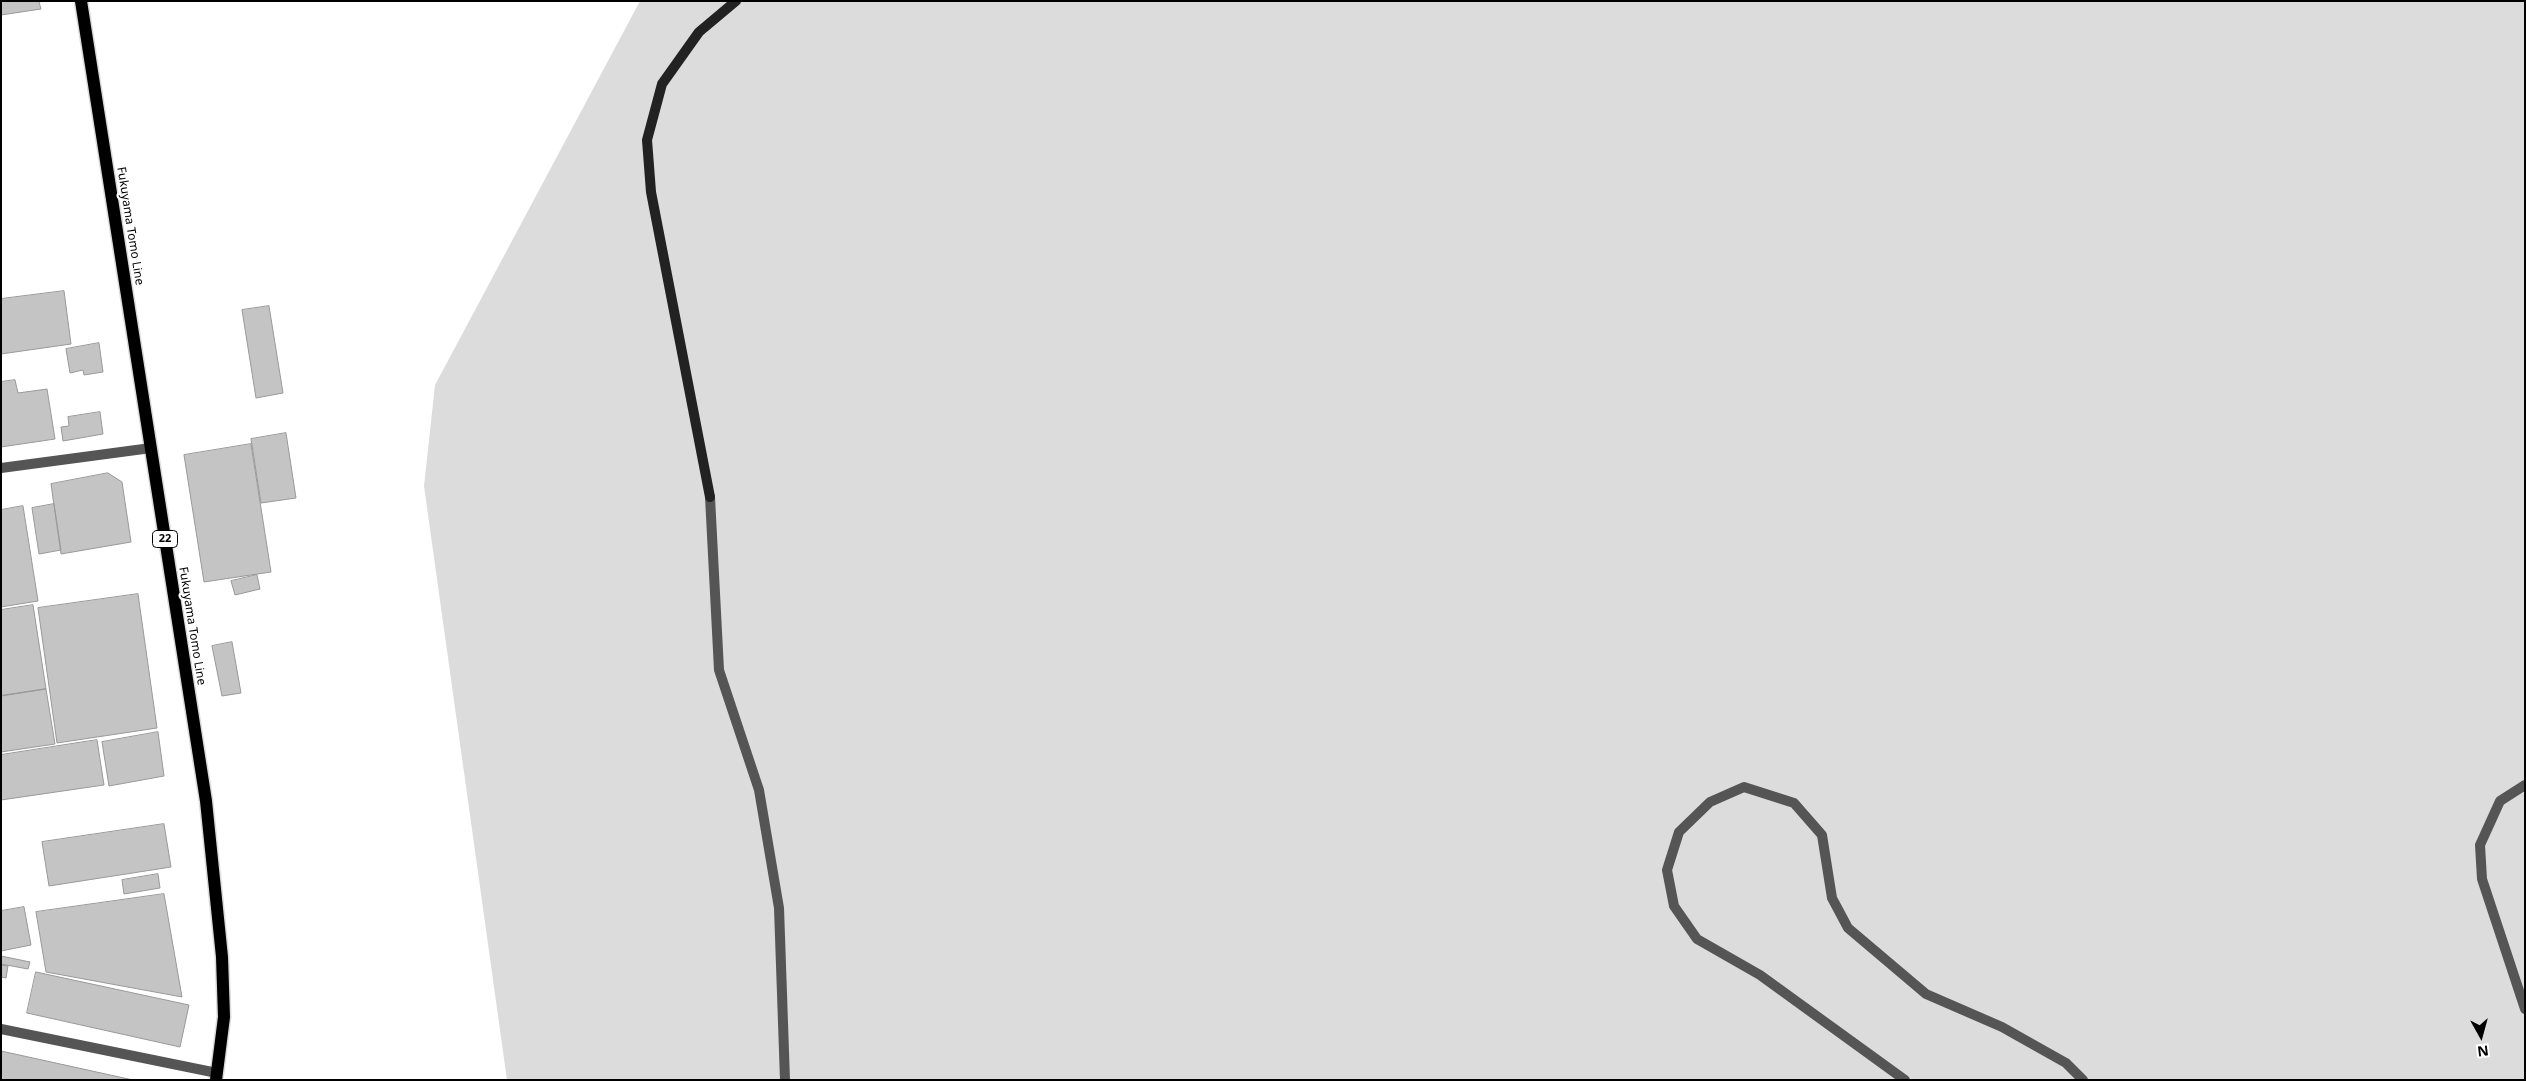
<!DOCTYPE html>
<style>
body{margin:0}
#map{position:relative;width:2526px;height:1081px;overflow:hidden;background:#fff;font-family:"Noto Sans",sans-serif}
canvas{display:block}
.frame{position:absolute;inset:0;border:2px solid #000;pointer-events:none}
.north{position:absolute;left:2456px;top:1011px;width:50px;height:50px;-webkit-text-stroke:4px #fff;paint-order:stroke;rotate:173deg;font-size:14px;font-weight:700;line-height:20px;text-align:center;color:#000}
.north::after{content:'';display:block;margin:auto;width:18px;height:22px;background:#000;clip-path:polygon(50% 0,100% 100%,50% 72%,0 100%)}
</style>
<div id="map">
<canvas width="2526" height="1081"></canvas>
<div class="frame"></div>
<div class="north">N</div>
</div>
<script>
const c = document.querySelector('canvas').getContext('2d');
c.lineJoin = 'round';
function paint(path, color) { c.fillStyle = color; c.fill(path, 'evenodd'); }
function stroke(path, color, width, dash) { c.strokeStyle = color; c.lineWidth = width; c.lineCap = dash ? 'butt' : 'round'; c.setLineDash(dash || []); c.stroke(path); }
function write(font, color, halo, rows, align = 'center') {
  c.font = font + ' "Noto Sans",sans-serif'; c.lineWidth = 4.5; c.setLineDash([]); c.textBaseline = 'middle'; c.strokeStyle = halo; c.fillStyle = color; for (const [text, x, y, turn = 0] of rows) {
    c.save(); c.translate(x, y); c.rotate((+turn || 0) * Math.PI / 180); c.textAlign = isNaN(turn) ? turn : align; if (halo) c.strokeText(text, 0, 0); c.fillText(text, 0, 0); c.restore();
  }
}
paint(new Path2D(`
 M640,1H2525V1080H507L424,486L435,385Z`), '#dcdcdc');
const building = new Path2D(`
 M1,1H44L39,2L41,9L1,15Z
 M64,291L71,344L1,354V299Z
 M269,306L283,393L256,398L242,310Z
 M99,343L103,372L84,375L83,370L70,373L66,349Z
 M15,380L18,393L47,389L55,439L1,447V382Z
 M100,412L103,434L63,441L61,427L69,426L68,417Z
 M286,433L296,498L261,503L251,439Z
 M251,444L271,572L204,582L184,455Z
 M108,473L122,482L131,542L61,554L51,484Z
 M54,504L61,550L39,554L32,508Z
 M23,506L38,601L1,607V510Z
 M257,575L260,589L235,595L231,581Z
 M138,594L157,728L57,743L38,608Z
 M33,605L46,689L1,696V610Z
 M232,642L241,693L222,696L212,646Z
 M46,689L55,744L1,752V696Z
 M158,732L164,776L109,786L102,742Z
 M97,740L104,785L1,800V755Z
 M164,824L171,867L49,886L42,842Z
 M158,874L160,888L124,894L122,880Z
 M164,894L182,997L46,972L36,912Z
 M24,907L31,945L1,951V911Z
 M1,956L30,962L28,969L1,964Z
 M1,965L8,966L6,978L1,977Z
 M36,972L189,1005L180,1047L27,1013Z
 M1,1051L133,1080H1Z`);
paint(building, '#c4c4c4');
stroke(building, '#999', 1);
const primary = new Path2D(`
 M81,1L206,801L222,957L224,1017L216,1080`);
stroke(primary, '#dbdbdb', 15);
stroke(new Path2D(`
 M1,468L151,448
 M710,497L719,670L759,790L779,908L785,1080
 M2525,785L2500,801L2480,845L2482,879L2525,1009
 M1,1029L217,1073
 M1905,1080L1760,975L1697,939L1674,906L1667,870L1679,832L1710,802L1744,787L1794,803L1822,835L1832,898L1848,928L1926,994L2002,1027L2066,1063L2083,1080`), '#555', 10);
stroke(new Path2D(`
 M710,497L651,192L647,140L662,84L699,32L736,1`), '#222', 10);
stroke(primary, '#000', 12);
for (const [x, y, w] of [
 [165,539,25]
]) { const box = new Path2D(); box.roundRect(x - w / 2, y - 8.5, w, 17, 4); c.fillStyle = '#fff'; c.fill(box); stroke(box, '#000', 1); }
write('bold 11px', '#000', null, [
 ["22",165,539]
]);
write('12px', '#000', '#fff', [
 ["Fukuyama Tomo Line",130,226,81],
 ["Fukuyama Tomo Line",192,626,81]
]);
</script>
